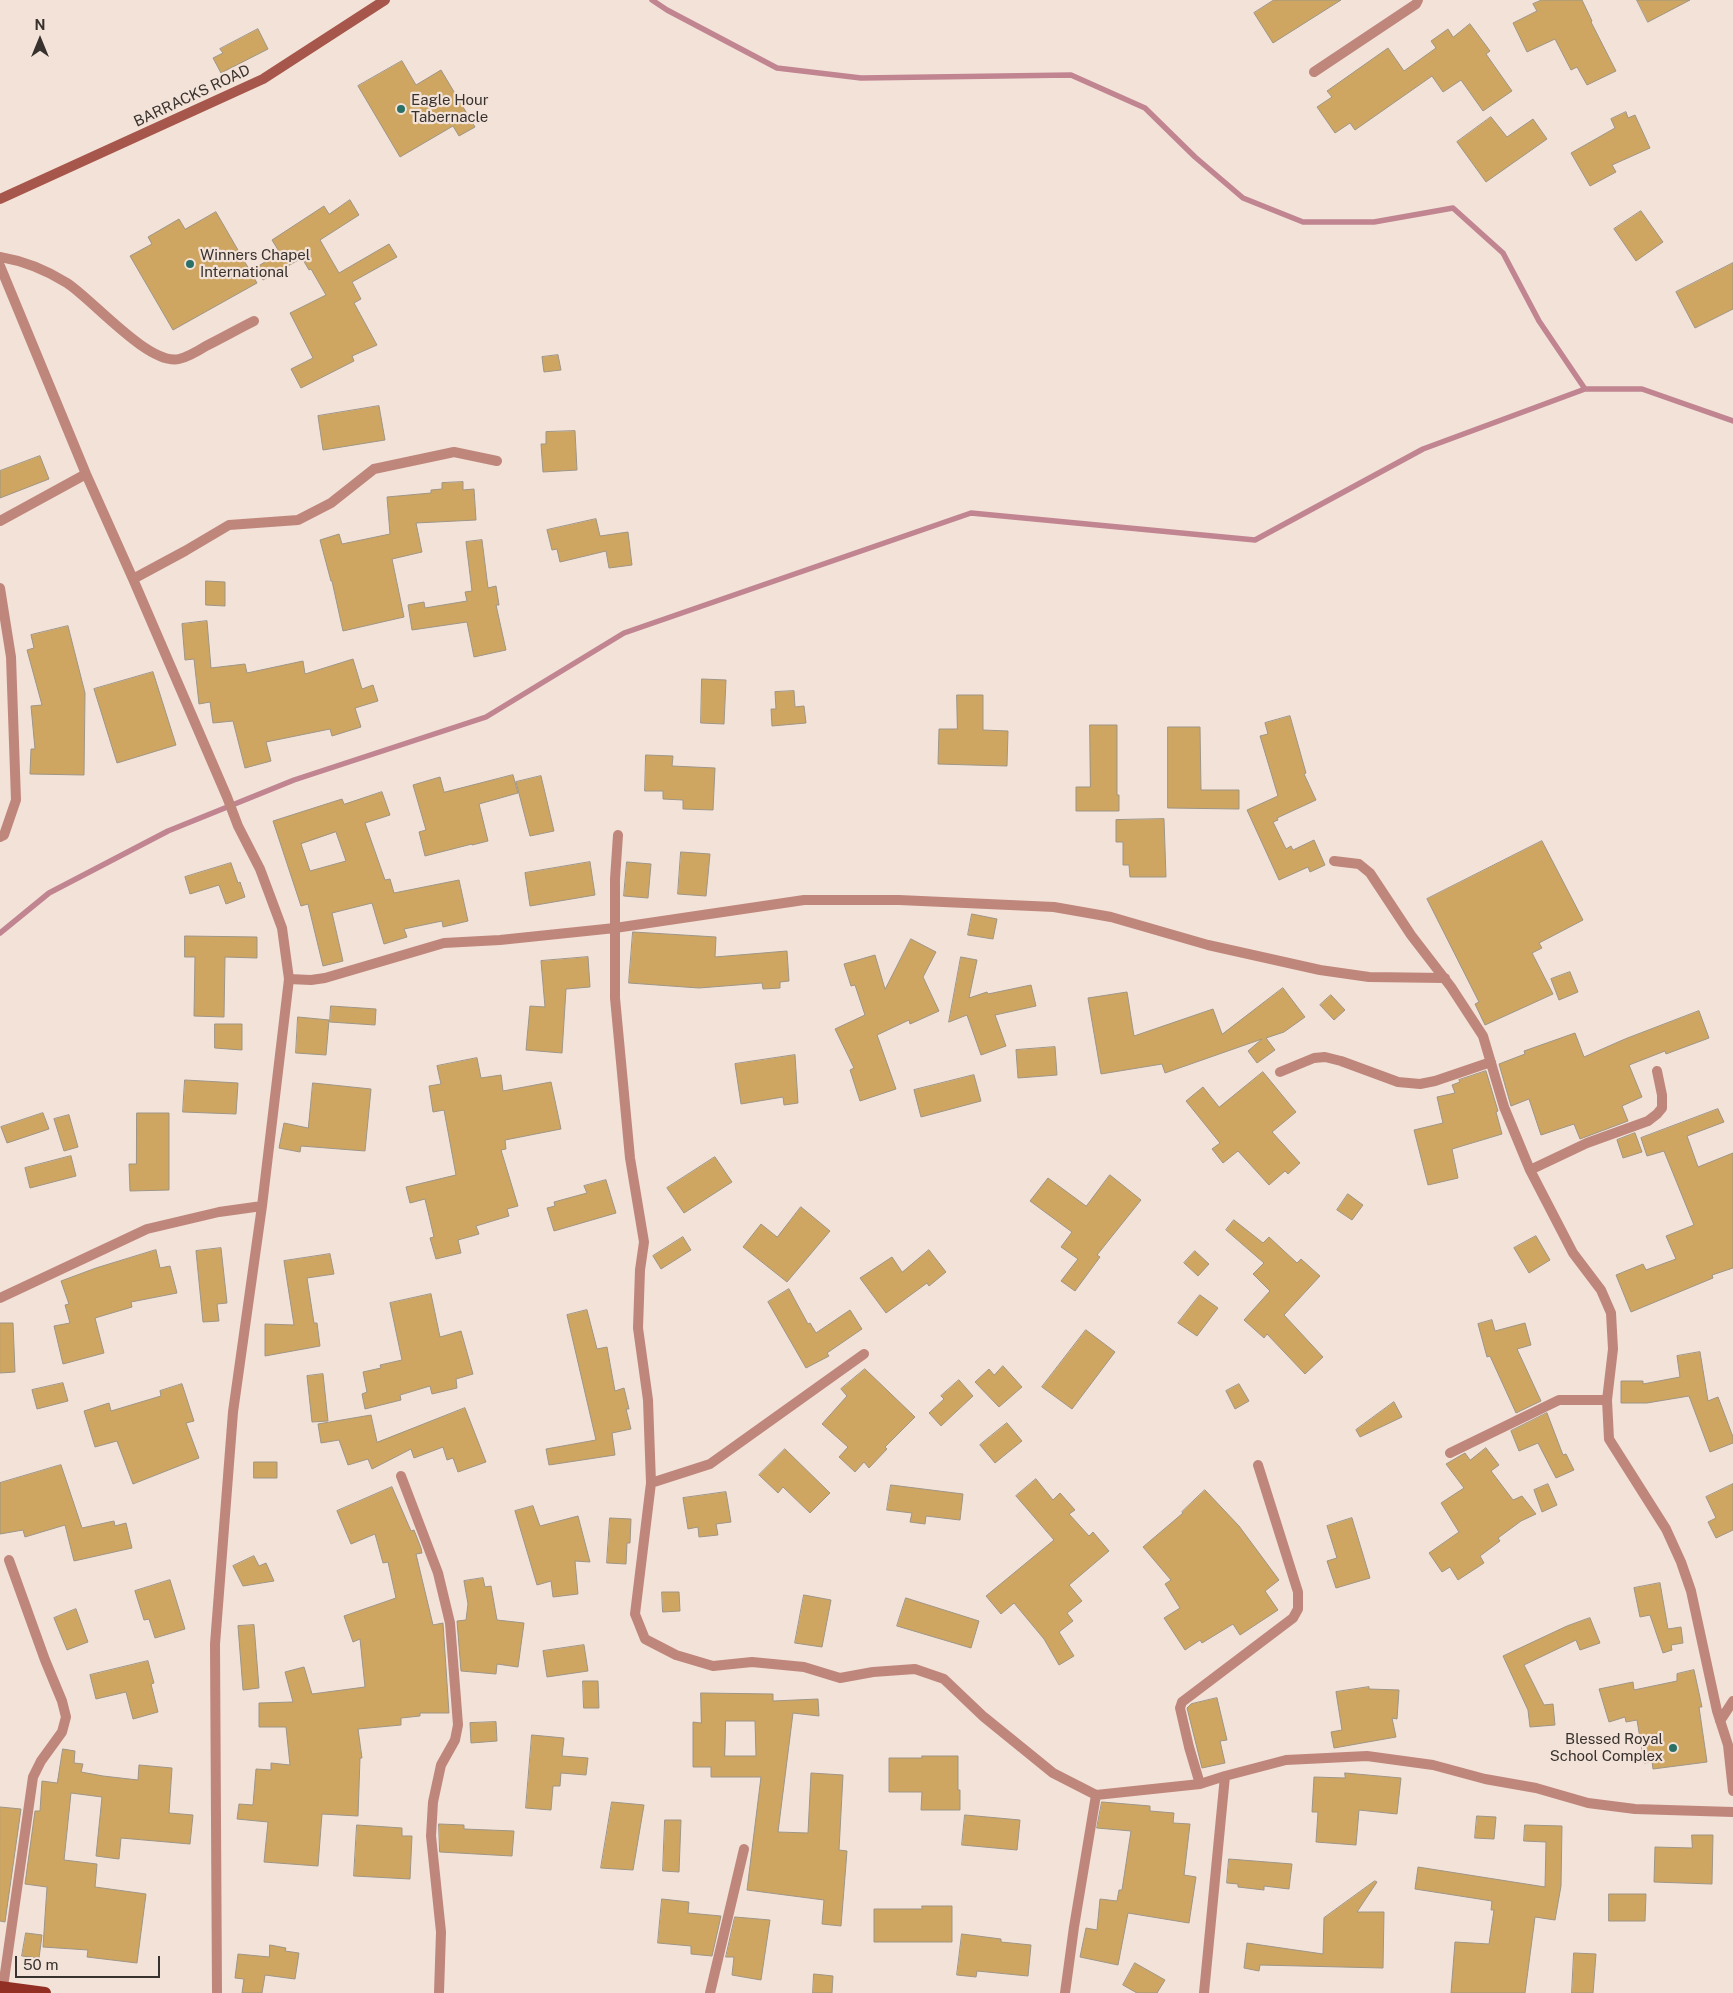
<!DOCTYPE html>
<style>
body{margin:0}
#map{position:relative;width:1733px;height:1993px;overflow:hidden;background:#f3e2d8;font-family:"Public Sans",sans-serif}
canvas{display:block}
.north{position:absolute;left:15px;top:15px;width:50px;height:50px;-webkit-text-stroke:4px #f3e2d8;paint-order:stroke;rotate:0deg;font-size:14px;font-weight:700;line-height:20px;text-align:center;color:#38322e}
.north::after{content:'';display:block;margin:auto;width:18px;height:22px;background:#38322e;clip-path:polygon(50% 0,100% 100%,50% 72%,0 100%)}
.scale{position:absolute;left:15px;top:1956px;width:145px;height:22px;box-sizing:border-box;border:2px solid #38322e;border-top:0;padding-left:6px;font-size:15px;line-height:18px;white-space:nowrap;color:#38322e;-webkit-text-stroke:4px #f3e2d8;paint-order:stroke}
</style>
<div id="map">
<canvas width="1733" height="1993"></canvas>
<div class="north">N</div>
<div class="scale">50 m</div>
</div>
<script>
const c = document.querySelector('canvas').getContext('2d');
c.lineJoin = 'round';
function stroke(path, color, width, dash) { c.strokeStyle = color; c.lineWidth = width; c.lineCap = dash ? 'butt' : 'round'; c.setLineDash(dash || []); c.stroke(path); }
function paint(path, color) { c.fillStyle = color; c.fill(path, 'evenodd'); }
function write(font, color, halo, rows, align = 'center') {
  c.font = font + ' "Public Sans",sans-serif'; c.lineWidth = 4.5; c.setLineDash([]); c.textBaseline = 'middle'; c.strokeStyle = halo; c.fillStyle = color; for (const [text, x, y, turn = 0] of rows) {
    c.save(); c.translate(x, y); c.rotate((+turn || 0) * Math.PI / 180); c.textAlign = isNaN(turn) ? turn : align; if (halo) c.strokeText(text, 0, 0); c.fillText(text, 0, 0); c.restore();
  }
}
stroke(new Path2D(`
 M652,0L667,10L777,68L861,78L1071,75L1145,108L1195,157L1243,198L1303,222H1374L1453,208L1503,253L1539,321L1585,389H1642L1733,421
 M0,933L49,893L168,831L294,780L486,717L624,633L971,513L1255,540L1423,449L1585,389`), '#c08591', 5.5);
const building = new Path2D(`
 M1274,0H1341L1273,43L1254,13Z
 M1542,0H1582L1592,21L1591,22L1616,71L1587,85L1577,67L1571,70L1555,39L1527,52L1513,23L1537,11L1533,4Z
 M1637,0H1690L1648,22Z
 M1470,24L1490,51L1486,54L1512,91L1483,111L1461,80L1443,92L1432,76L1355,130L1350,123L1335,133L1317,107L1332,97L1327,91L1388,48L1404,71L1436,48L1431,41L1448,29L1453,37Z
 M258,29L268,49L221,73L213,58L223,53L220,49Z
 M402,61L416,85L441,70L475,127L459,136L453,126L400,157L358,86Z
 M1626,112L1628,118L1635,115L1650,148L1612,165L1616,172L1590,186L1571,153L1615,128L1611,119Z
 M1491,117L1507,137L1533,119L1547,139L1486,182L1457,142Z
 M350,200L359,215L320,240L339,273L389,244L397,257L352,282L361,299L354,303L377,345L352,356L354,361L301,388L291,369L313,358L290,313L326,295L311,269L309,270L302,258L263,280L255,268L280,253L272,240L324,206L329,214Z
 M1641,211L1663,242L1636,261L1614,229Z
 M216,212L257,283L173,330L130,256L152,244L148,237L179,219L185,229Z
 M1733,263V309L1695,328L1676,292Z
 M558,355L561,370L544,372L542,357Z
 M379,406L385,440L323,450L318,416Z
 M575,431L577,470L543,472L541,444H546V432Z
 M40,456L49,479L0,498V471Z
 M463,482V490L474,489L476,520L416,523L422,552L392,559L404,617L343,631L332,581H331L320,540L339,534L342,544L390,534L387,497L431,493V490L442,489V483Z
 M596,519L600,536L628,532L632,565L609,568L606,551L560,562L557,549L552,550L547,530Z
 M482,540L488,588L496,586L499,605H496L506,650L474,657L467,622L412,630L408,605L424,602L425,608L467,601L465,592L472,591L466,542Z
 M206,581L225,582V606L206,605Z
 M207,621L211,668L245,664L247,673L303,661L305,674L353,659L362,689L373,685L378,701L355,708L361,727L332,736L330,729L266,742L271,761L245,768L233,721L213,723L210,702L199,704L194,659L185,660L182,624Z
 M68,626L85,693L84,775L30,774L31,749H35L31,706L42,705L27,650L34,648L31,635Z
 M153,672L176,745L117,763L94,689Z
 M702,679L726,680L724,724L701,723Z
 M794,691L795,707L804,706L806,723L772,726L771,709H776L775,692Z
 M957,695H983V730L1008,731L1007,766L938,764L939,729H957Z
 M1290,716L1306,773L1304,774L1316,800L1277,818L1278,820L1273,822L1286,849L1291,846L1293,850L1314,840L1325,865L1310,872L1308,867L1279,880L1247,810L1278,796L1260,736L1268,734L1265,723Z
 M1090,725H1117V795H1119V811H1076V787H1090Z
 M1168,727H1200L1201,790H1239V809L1168,808Z
 M646,755L673,756L672,766L715,768L713,810L683,809V800L663,799V791H645Z
 M513,775L518,793L479,804L488,841L472,845V844L425,856L419,832L426,830L413,785L440,777L444,792Z
 M541,776L554,831L530,836L516,782Z
 M382,792L390,815L365,823L385,880L390,879L394,893L459,880L468,921L443,927L442,921L404,929L407,937L384,944L372,903L332,913L343,961L323,966L308,904L301,906L273,821L342,799L344,804ZM336,832L346,861L310,871L301,844Z
 M1164,819L1166,877H1130L1129,865H1123V842H1116V820Z
 M1542,841L1583,920L1539,943L1542,948L1532,953L1553,994L1485,1025L1475,1004L1479,1002L1427,899Z
 M681,852L710,854L706,896L678,894Z
 M590,862L595,895L530,906L525,873Z
 M627,862L651,864L648,898L624,896Z
 M231,863L238,883L240,882L245,897L226,904L219,885L190,894L185,877Z
 M972,914L997,919L993,939L968,935Z
 M633,932L716,937L715,957L787,951L789,981L780,982V988L763,989L762,983L699,988L629,983Z
 M185,936L257,937V958L225,957L224,1017L194,1016L195,957H185Z
 M911,939L936,952L923,977L939,1011L910,1024L909,1020L877,1035L896,1089L860,1101L850,1070L854,1068L835,1029L865,1015L855,985L851,986L844,964L875,955L885,989Z
 M588,957L590,987L566,989L562,1053L526,1050L530,1006L545,1007L541,961Z
 M961,957L977,960L969,998L987,992L988,994L1031,985L1036,1006L995,1015L1006,1046L981,1055L967,1015L949,1022Z
 M1570,972L1578,992L1559,1000L1551,979Z
 M1283,988L1305,1017L1284,1032L1266,1038L1275,1050L1257,1063L1248,1051L1262,1039L1165,1073L1162,1064L1101,1074L1088,998L1127,992L1134,1036L1213,1009L1222,1034Z
 M1331,995L1345,1010L1334,1020L1320,1005Z
 M331,1006L376,1009L375,1025L330,1022Z
 M1699,1011L1709,1038L1666,1054L1665,1051L1629,1065L1642,1097L1622,1106L1628,1121L1580,1139L1574,1124L1541,1135L1529,1099L1511,1106L1499,1064L1525,1054L1524,1051L1575,1033L1584,1057L1625,1039Z
 M298,1017L329,1020L326,1055L296,1053Z
 M215,1024H242V1050L215,1048Z
 M1055,1047L1057,1075L1018,1078L1016,1050Z
 M795,1055L798,1103L784,1105L783,1097L741,1104L735,1064Z
 M477,1058L481,1078L501,1075L503,1091L551,1082L561,1129L505,1140L506,1149L501,1150L518,1206L507,1209L509,1216L476,1226L479,1234L458,1240L461,1253L436,1259L430,1238L434,1237L425,1199L410,1203L406,1187L456,1175L444,1110L433,1112L429,1086L441,1084L437,1066Z
 M1486,1071L1498,1111L1496,1112L1502,1134L1452,1149L1458,1178L1428,1185L1414,1130L1443,1123L1437,1097L1455,1093L1452,1085L1460,1082L1459,1080Z
 M1263,1072L1296,1112L1272,1132L1300,1163L1288,1174L1285,1171L1269,1185L1238,1151L1223,1163L1212,1149L1220,1143L1186,1101L1203,1087L1219,1107Z
 M974,1075L981,1101L921,1117L914,1090Z
 M185,1080L238,1083L236,1114L183,1112Z
 M313,1083L371,1089L365,1151L301,1146L300,1152L279,1148L284,1123L308,1128Z
 M1718,1109L1724,1122L1687,1136L1698,1167L1733,1153V1268L1712,1275L1713,1278L1631,1312L1616,1275L1643,1264L1646,1270L1676,1259L1666,1236L1694,1225L1664,1151L1647,1156L1641,1138Z
 M43,1113L49,1129L7,1143L1,1127Z
 M137,1113H169V1190L130,1191L129,1164H136Z
 M69,1115L78,1147L64,1151L54,1119Z
 M1635,1133L1642,1152L1623,1158L1617,1140Z
 M71,1156L76,1176L30,1188L25,1168Z
 M715,1157L732,1182L684,1213L667,1188Z
 M1110,1175L1141,1200L1097,1255L1100,1257L1075,1291L1061,1281L1078,1259L1061,1247L1072,1232L1030,1201L1048,1178L1086,1206Z
 M606,1180L616,1213L554,1231L547,1208L555,1206L554,1202L587,1193L584,1186Z
 M1348,1194L1363,1205L1352,1220L1337,1210Z
 M801,1207L830,1231L787,1282L743,1247L761,1224L777,1237Z
 M1234,1220L1263,1243L1269,1237L1297,1263L1301,1259L1320,1276L1284,1315L1323,1357L1305,1374L1267,1334L1264,1338L1244,1320L1270,1291L1253,1274L1264,1263L1226,1230Z
 M1536,1236L1550,1260L1529,1273L1514,1248Z
 M683,1237L691,1250L661,1269L653,1256Z
 M221,1248L227,1303L217,1304L219,1321L203,1322L196,1251Z
 M156,1250L160,1268L170,1266L177,1293L131,1302L132,1307L95,1318L104,1353L63,1364L54,1326L70,1323L65,1305L69,1304L61,1281L96,1268Z
 M929,1250L946,1272L929,1286L927,1283L886,1313L860,1278L892,1257L902,1272Z
 M1195,1251L1209,1264L1198,1276L1184,1263Z
 M330,1254L334,1274L307,1278L314,1323H317L320,1346L265,1356V1324L294,1325L284,1261Z
 M789,1289L808,1324L810,1323L816,1333L850,1310L862,1329L827,1353L829,1356L806,1368L768,1302Z
 M431,1294L440,1337L461,1331L473,1374L456,1379L457,1388L432,1394L430,1386L400,1395L401,1400L365,1409L362,1394L367,1392L363,1372L381,1368L380,1365L402,1360L390,1303Z
 M1200,1295L1218,1308L1197,1336L1178,1323Z
 M587,1310L597,1349L607,1347L615,1391L624,1388L629,1409H626L631,1429L612,1433L615,1455L549,1465L546,1449L596,1440L567,1315Z
 M1492,1320L1495,1331L1525,1323L1531,1345L1517,1349L1541,1401L1516,1413L1490,1356L1487,1357L1478,1324Z
 M0,1323H13L15,1372L0,1373Z
 M1086,1330L1115,1352L1072,1409L1042,1387Z
 M1700,1352L1708,1401L1718,1397L1733,1437V1443L1710,1452L1689,1396L1647,1403H1621V1381H1643V1384L1680,1377L1677,1356Z
 M1003,1366L1022,1387L999,1407L975,1382L989,1369L994,1375Z
 M865,1369L915,1417L885,1447L887,1449L869,1468L864,1462L855,1472L839,1457L848,1447L822,1424L847,1396L841,1389Z
 M323,1374L328,1421L312,1422L307,1376Z
 M959,1380L973,1396L941,1426L929,1413L944,1399L941,1396Z
 M63,1383L68,1401L37,1409L32,1390Z
 M182,1384L194,1421L186,1423L199,1458L133,1484L117,1441L95,1447L84,1411L109,1403L111,1411L161,1396L160,1391Z
 M1239,1384L1249,1401L1235,1409L1226,1391Z
 M1394,1402L1402,1417L1360,1437L1356,1430Z
 M465,1408L486,1462L458,1472L453,1458L447,1460L443,1447L414,1458L411,1449L372,1469L368,1459L348,1465L339,1440L321,1443L318,1424L371,1415L377,1442Z
 M1547,1413L1563,1455L1566,1454L1574,1470L1556,1478L1538,1443L1519,1451L1511,1431Z
 M1007,1423L1022,1441L995,1463L980,1445Z
 M1486,1448L1499,1465L1491,1471L1513,1500L1522,1496L1536,1514L1521,1521L1498,1538L1500,1541L1480,1556L1484,1563L1458,1580L1450,1567L1442,1572L1429,1553L1459,1532L1441,1503L1464,1488L1446,1464L1465,1453L1470,1460Z
 M785,1449L830,1493L810,1513L783,1487L778,1493L759,1475Z
 M254,1462H277V1478H254Z
 M61,1465L82,1528L114,1521L115,1526L126,1523L132,1548L74,1561L65,1525L25,1537L23,1530L0,1534V1483Z
 M1036,1479L1053,1500L1060,1493L1075,1510L1069,1514L1089,1536L1093,1532L1109,1551L1069,1585L1082,1601L1067,1613L1073,1621L1059,1632L1074,1656L1059,1665L1044,1639L1014,1603L1001,1614L986,1596L1054,1540L1016,1496Z
 M1548,1484L1557,1505L1542,1512L1534,1490Z
 M1733,1484V1530L1716,1538L1708,1522L1716,1518L1706,1497Z
 M891,1485L963,1494L960,1520L926,1516L925,1524L910,1522L912,1513L887,1510Z
 M392,1487L411,1531L414,1530L421,1548L422,1553L416,1554L433,1625L443,1623L449,1713H420V1716L401,1718V1725L358,1729L362,1758H360L358,1816L322,1814L318,1866L264,1862L268,1822L237,1819L239,1804L253,1805L256,1769L271,1770V1763L290,1765L286,1727H259V1703L293,1702L285,1672L304,1667L312,1694L365,1687L360,1639L353,1642L344,1616L396,1598L388,1562L383,1563L375,1534L351,1544L337,1511Z
 M1205,1490L1239,1526L1279,1580L1265,1591L1278,1610L1240,1635L1233,1624L1202,1643L1200,1640L1185,1650L1164,1618L1180,1608L1165,1584L1171,1580L1143,1547L1183,1513L1182,1512Z
 M726,1492L731,1522L716,1524L718,1535L699,1537L698,1527L688,1529L683,1498Z
 M533,1506L540,1526L578,1516L590,1562L575,1561L578,1594L553,1597L551,1581L537,1585L515,1511Z
 M610,1518L631,1519L630,1543H627L626,1564L607,1563Z
 M1352,1518L1370,1578L1336,1588L1327,1561L1337,1558L1327,1526Z
 M254,1556L259,1566L266,1563L274,1581L243,1586L233,1566Z
 M483,1578L485,1587L491,1586L497,1620L524,1623L518,1667L497,1664L496,1674L461,1671L457,1621L466,1620L468,1604L464,1581Z
 M170,1580L185,1629L155,1638L149,1619L144,1620L135,1591Z
 M1660,1583L1668,1629L1681,1627L1683,1643L1671,1645L1672,1650L1663,1653L1650,1615L1640,1617L1634,1588Z
 M662,1592H679L680,1611L663,1612Z
 M804,1595L831,1600L822,1647L795,1643Z
 M906,1598L979,1621L971,1648L897,1626Z
 M76,1609L88,1642L67,1650L54,1618Z
 M1590,1618L1600,1643L1580,1650L1576,1640L1524,1665L1544,1705L1553,1704L1555,1725L1530,1727L1528,1710L1503,1656L1567,1626Z
 M254,1625L259,1688L243,1690L238,1626Z
 M584,1645L588,1671L547,1677L543,1651Z
 M148,1661L154,1683L151,1684L158,1712L133,1719L126,1692L96,1699L90,1675Z
 M1694,1670L1702,1707H1699L1707,1762L1653,1769L1652,1762L1644,1763L1637,1720L1626,1722L1625,1717L1609,1722L1599,1689L1633,1682L1634,1690L1677,1681V1674Z
 M583,1681H598L599,1708H584Z
 M1369,1687V1689L1399,1690L1397,1719L1392,1718L1396,1737L1334,1748L1331,1732L1342,1730L1336,1692Z
 M701,1693L773,1694V1701L818,1699L819,1716L793,1713L778,1832L808,1833L811,1773L843,1775L839,1850L847,1851L841,1926L822,1924L824,1900L747,1890L761,1777H711V1767H693V1722L701,1723ZM726,1721H755L756,1756H725Z
 M1217,1698L1227,1740L1220,1741L1225,1763L1202,1768L1187,1708L1191,1704Z
 M496,1722L497,1741L471,1743L470,1723Z
 M532,1735L564,1738L562,1756L588,1758L586,1775L561,1773L560,1786H553L551,1810L526,1808Z
 M63,1749L75,1751L74,1763L83,1764L81,1772L103,1776L138,1780L139,1765L172,1768L169,1813L193,1815L190,1844L121,1838L119,1859L96,1856L102,1797L71,1793L64,1860L97,1864L95,1887L146,1894L137,1963L87,1957L88,1950L43,1947L47,1887L25,1884L35,1811H40L42,1781L57,1783Z
 M922,1756H958V1790H960V1810H921L922,1792H889V1758H922Z
 M1345,1773L1401,1778L1397,1814L1359,1810L1356,1845L1316,1842L1318,1812H1312L1314,1777L1345,1778Z
 M612,1802L644,1805L633,1870L601,1868Z
 M1102,1802L1150,1806V1811L1174,1813L1173,1823L1190,1824L1184,1875L1196,1877L1189,1923L1128,1913L1118,1965L1080,1957L1086,1928L1097,1930L1100,1899L1117,1901L1119,1890H1122L1131,1831L1097,1828Z
 M0,1807L21,1809L5,1922L0,1921Z
 M965,1815L1020,1820L1017,1850L962,1845Z
 M1477,1816L1496,1817L1494,1839L1475,1838Z
 M665,1820H681L679,1872L663,1871Z
 M439,1824L464,1825V1829L514,1831L512,1856L440,1852Z
 M357,1825L402,1828V1836H412L410,1879L354,1876Z
 M1525,1825L1562,1826L1561,1886L1555,1920L1535,1917L1525,1993H1451L1455,1942L1489,1944L1494,1910H1491L1492,1901L1415,1889L1418,1867L1545,1887L1546,1842L1524,1841Z
 M1692,1835H1713L1712,1884L1654,1882L1655,1847L1692,1848Z
 M1229,1859L1292,1864L1289,1889L1264,1886V1890L1238,1887V1884L1227,1883Z
 M1375,1881L1377,1882L1357,1912H1384L1383,1968L1260,1965L1259,1971L1244,1968L1247,1943L1323,1954L1324,1918Z
 M1609,1894H1646L1645,1921H1609Z
 M662,1899L689,1902L688,1913L721,1916L712,1956L691,1954V1946L658,1943Z
 M922,1906H952V1942H874V1909H922Z
 M735,1917L770,1920L761,1980L732,1975L734,1957H726Z
 M26,1933L42,1935L39,1958L22,1956Z
 M962,1934L1001,1939V1942L1031,1945L1028,1976L977,1971L976,1977L957,1975Z
 M270,1945L286,1948L285,1951L299,1953L295,1979L265,1975L262,1993H242L244,1979L235,1978L238,1954L269,1957Z
 M1574,1953L1596,1954L1593,1993H1572Z
 M1135,1963L1165,1980L1157,1993H1137L1123,1985Z
 M814,1974L833,1976L832,1993H813Z`);
paint(building, '#cea661');
stroke(building, '#9e9586', 1);
stroke(new Path2D(`
 M1314,72L1416,4L1418,0
 M0,257C24,261 46,270 67,283C92,299 149,366 179,359C188,357 198,351 206,346C222,338 238,329 254,321
 M0,266L86,474L133,579L227,797L238,826L260,869L282,928L289,979L262,1206L233,1412L215,1644L217,1993
 M0,521L86,474
 M133,579L185,551L229,525L298,520L331,503L374,469L454,452L497,461
 M0,588L11,657L16,800L4,835L0,837
 M618,835L615,879V998L630,1158L644,1242L640,1270L638,1328L648,1400L651,1483L635,1614L645,1639L676,1655L713,1666L752,1662L804,1667L840,1678L873,1672L915,1669L944,1679L984,1717L1053,1773L1096,1795L1200,1784L1225,1776
 M1334,861L1359,864L1370,873L1411,935L1451,987L1483,1036L1504,1107L1530,1170L1573,1253L1601,1290L1611,1313L1613,1349L1607,1400L1609,1439L1666,1529L1681,1562L1691,1591L1717,1711L1728,1745L1733,1791
 M289,979L311,980L325,978L444,943L500,940L615,928L804,900H899L1054,907L1111,917L1208,945L1320,970L1369,977L1445,978
 M1280,1072L1314,1058L1325,1057L1341,1061L1398,1082L1420,1084L1435,1081L1491,1062
 M1530,1170L1587,1143L1648,1121L1657,1114L1662,1108V1095L1657,1071
 M0,1298L147,1229L219,1212L262,1206
 M1450,1453L1559,1400H1607
 M401,1476L438,1573L450,1623L456,1699L458,1725L455,1740L441,1765L433,1802L431,1836L441,1932L439,1993
 M651,1483L710,1464L864,1354
 M1720,1721L1733,1701
 M1200,1784L1189,1747L1180,1708L1182,1702L1293,1618L1298,1609V1592L1258,1465
 M3,1987L33,1777L41,1761L62,1732L66,1717L62,1701L45,1660L9,1560
 M710,1993L744,1849
 M1065,1993L1074,1927L1096,1795
 M1204,1993L1225,1776L1286,1760L1367,1756L1433,1765L1485,1779L1536,1788L1588,1803L1635,1809L1733,1812`), '#bf867c', 10);
stroke(new Path2D(`
 M0,199L263,79L385,0`), '#a6564a', 10);
stroke(new Path2D(`
 M0,1987L45,1993`), '#922f24', 12);
for (const [x, y, r, color] of [
 [401,109,5,"#2b7165"],
 [190,264,5,"#2b7165"],
 [1673,1748,5,"#2b7165"]
]) { const dot = new Path2D(); dot.arc(x, y, r, 0, 2 * Math.PI); c.fillStyle = color; c.fill(dot); stroke(dot, '#f3e2d8', 2); }
write('15px', '#38322e', '#f3e2d8', [
 ["BARRACKS ROAD",192,96,-25]
]);
write('15px', '#38322e', '#f3e2d8', [
 ["Eagle Hour",411,100],
 ["Tabernacle",411,117],
 ["Winners Chapel",200,255],
 ["International",200,272],
 ["Blessed Royal",1663,1739,"right"],
 ["School Complex",1663,1756,"right"]
], 'left');
</script>
